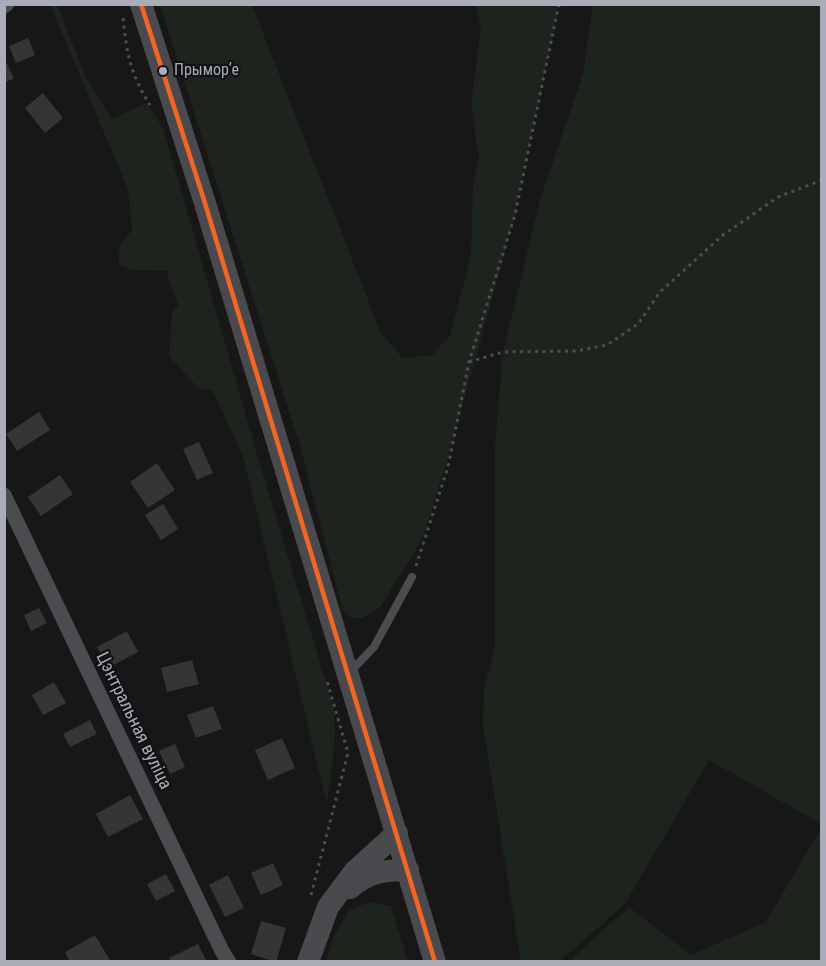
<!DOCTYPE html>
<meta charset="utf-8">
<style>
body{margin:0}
#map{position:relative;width:826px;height:966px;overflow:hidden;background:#171717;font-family:"Roboto Condensed",sans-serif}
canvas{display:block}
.frame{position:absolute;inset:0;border:6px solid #a8adb8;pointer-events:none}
</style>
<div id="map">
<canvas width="826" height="966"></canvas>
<div class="frame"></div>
</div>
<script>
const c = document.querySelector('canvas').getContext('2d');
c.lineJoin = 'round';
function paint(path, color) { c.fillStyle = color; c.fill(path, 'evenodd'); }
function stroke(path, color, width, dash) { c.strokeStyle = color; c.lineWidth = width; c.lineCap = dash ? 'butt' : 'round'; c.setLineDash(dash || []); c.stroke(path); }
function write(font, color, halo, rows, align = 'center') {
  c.font = font + ' "Roboto Condensed",sans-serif'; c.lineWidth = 4.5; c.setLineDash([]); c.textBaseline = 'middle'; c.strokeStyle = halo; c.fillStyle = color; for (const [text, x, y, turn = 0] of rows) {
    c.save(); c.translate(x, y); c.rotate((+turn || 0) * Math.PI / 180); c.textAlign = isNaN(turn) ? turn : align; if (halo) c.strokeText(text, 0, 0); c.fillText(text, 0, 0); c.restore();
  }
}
paint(new Path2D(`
 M50,5H57L86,78L112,119L147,103L163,128L259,461L334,709L335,735L327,805L244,459L212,389H199L169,356L172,313L178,305L166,271L133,270L118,265L120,245L132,230L128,189Z
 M160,5H252L381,333L402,357L431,356L450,336L471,256L473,182L479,159L471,104L481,28L476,5H559L515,215L449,454L423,538L381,606L363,618H351L342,608L301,449Z
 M593,5H821V824L709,760L625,904L560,961H521L483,725L484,689L495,647V446L503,352L540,200L583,74Z
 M821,828V961H569L629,907L691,955L766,922Z
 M369,902L391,906L408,961H326L334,935L350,910Z`), '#1d241e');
paint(new Path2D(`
 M28,38L35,55L16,63L9,46Z
 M4,58L14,78L4,83Z
 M43,93L63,118L45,133L25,108Z
 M39,412L50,430L17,451L6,434Z
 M199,442L213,473L197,480L183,449Z
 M157,463L175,490L148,508L130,482Z
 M60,475L73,494L41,516L28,497Z
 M163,504L178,529L161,540L145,515Z
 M39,608L47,623L31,631L24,615Z
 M127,631L138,652L108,668L97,647Z
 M192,660L199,684L167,692L161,668Z
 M54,682L66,703L43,715L32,695Z
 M213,706L222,729L196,738L187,715Z
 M90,720L97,734L70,747L63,734Z
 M282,738L295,768L268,780L255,750Z
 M175,744L185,767L170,774L159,751Z
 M130,795L143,819L108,837L96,814Z
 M273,863L283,885L261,895L251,873Z
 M166,874L175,891L156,901L147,884Z
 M228,875L244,908L225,917L209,885Z
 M261,921L286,928L276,962L251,954Z
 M95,935L110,960L70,962L65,952Z
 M198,944L207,962H171L169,958Z`), '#353536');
stroke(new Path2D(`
 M123,18C127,55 130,73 150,105
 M469,362L503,352L576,351L607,345L638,324L660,292L723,235L778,197L822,180
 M416,566L448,467L469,362L515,215L559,4
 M311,895L348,753L327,681`), '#4d4e52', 3, [3, 4.5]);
stroke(new Path2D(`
 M351,671L374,647L412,577`), '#4b4c50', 8);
stroke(new Path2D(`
 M4,6L7,4
 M4,495L222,951L229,962`), '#4b4c50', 15);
stroke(new Path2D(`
 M141,4L204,200L435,962
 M350,888C369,872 384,870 408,870
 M308,962L328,907L354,872L397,833`), '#4a4a4e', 22);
stroke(new Path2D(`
 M141,4L204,200L435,962`), '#f26522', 4.5);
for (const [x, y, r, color] of [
 [163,71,5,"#a8adb8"]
]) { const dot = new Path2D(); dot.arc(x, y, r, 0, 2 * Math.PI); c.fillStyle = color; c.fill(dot); stroke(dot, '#111113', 2); }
write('16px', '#a8adb8', '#111113', [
 ["Прыморʼе",174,71]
], 'left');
write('18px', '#a8adb8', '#111113', [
 ["Цэнтральная вуліца",133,721,64]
]);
</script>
